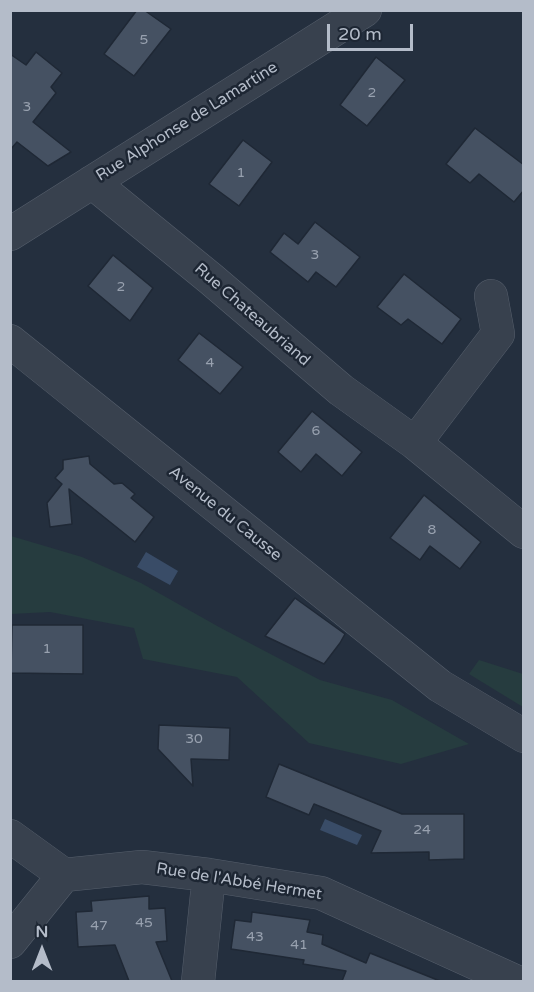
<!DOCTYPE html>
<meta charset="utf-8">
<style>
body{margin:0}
#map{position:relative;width:534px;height:992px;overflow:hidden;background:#242f3e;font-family:"Varela Round",sans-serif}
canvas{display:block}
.frame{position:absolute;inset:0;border:12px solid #b4bcc9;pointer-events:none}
.north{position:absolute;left:12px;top:920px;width:60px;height:60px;-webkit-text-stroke:4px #1d2633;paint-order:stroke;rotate:0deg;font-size:16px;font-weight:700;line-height:24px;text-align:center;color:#b4bcc9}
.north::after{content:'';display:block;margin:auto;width:21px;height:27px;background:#b4bcc9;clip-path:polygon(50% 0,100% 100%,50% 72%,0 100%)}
.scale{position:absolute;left:327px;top:24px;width:86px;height:27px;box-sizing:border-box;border:3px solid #b4bcc9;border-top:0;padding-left:8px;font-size:18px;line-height:21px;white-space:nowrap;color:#b4bcc9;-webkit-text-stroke:4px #1d2633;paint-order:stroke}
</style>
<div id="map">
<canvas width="534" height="992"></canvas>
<div class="frame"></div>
<div class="north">N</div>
<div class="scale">20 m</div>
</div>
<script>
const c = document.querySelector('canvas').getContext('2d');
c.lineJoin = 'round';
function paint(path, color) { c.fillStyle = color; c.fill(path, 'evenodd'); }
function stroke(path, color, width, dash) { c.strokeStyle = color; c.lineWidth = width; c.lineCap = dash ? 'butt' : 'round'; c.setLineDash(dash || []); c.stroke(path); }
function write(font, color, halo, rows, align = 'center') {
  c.font = font + ' "Varela Round",sans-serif'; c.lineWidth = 5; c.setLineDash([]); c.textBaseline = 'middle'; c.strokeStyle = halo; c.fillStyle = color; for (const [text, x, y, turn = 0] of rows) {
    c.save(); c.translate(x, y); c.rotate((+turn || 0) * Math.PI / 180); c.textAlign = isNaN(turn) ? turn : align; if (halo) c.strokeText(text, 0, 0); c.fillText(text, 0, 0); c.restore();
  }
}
paint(new Path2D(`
 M11,536L82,557L141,583L219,627L320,680L392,700L469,744L401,764L309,743L237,677L143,659L134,628L50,612L11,614Z
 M479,660L523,674V707L469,674Z`), '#263c3f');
paint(new Path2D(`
 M146,552L178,571L170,585L137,567Z
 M325,819L362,835L357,845L320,830Z`), '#394c67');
const building = new Path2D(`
 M137,10H144L171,29L134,76L104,54Z
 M36,52L62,73L51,87L56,93L33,122L71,152L48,166L17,142L10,150V54L26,65Z
 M376,57L405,80L367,126L340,105Z
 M475,128L524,165V190L514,202L479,174L470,183L446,164Z
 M243,140L272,162L239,206L209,184Z
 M315,222L360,257L336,287L316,272L308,282L270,252L284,233L298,244Z
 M113,255L153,288L130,321L88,286Z
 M404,274L461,319L442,344L408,319L401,325L377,307Z
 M199,333L243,367L220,394L178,360Z
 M312,411L362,452L342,476L316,454L301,472L278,452Z
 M89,456L90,464L114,484L122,483L135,494L131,498L154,517L135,542L69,489L72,524L50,527L47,503L62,484L55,478L63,469V460Z
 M424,495L481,542L460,569L430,546L420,560L390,538Z
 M295,598L345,634L340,643L324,664L265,636Z
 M12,625H83V674L11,673Z
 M159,725L230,728L229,760L191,759L193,786L158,749Z
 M279,764L402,814H464V859L429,860V852L371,853L381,831L314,804L309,815L266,797Z
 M149,896V909L165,908L167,941L156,942L172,981H129L115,945L78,947L76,912L92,911L91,901Z
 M252,912L310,920L307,932L323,935L322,944L366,963L370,953L440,981H342L346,971L303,964L304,960L231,949L235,920L251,922Z`);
paint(building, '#455162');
stroke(building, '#1f2835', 1.5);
const minor = new Path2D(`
 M92,182L211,279L341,390L415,443L524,532
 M10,234L365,10
 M10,341L440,686L524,736
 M415,443L498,334L491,296
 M10,836L64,875
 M10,942L64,875L142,867L209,875L321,893L517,982
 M198,982L209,875`);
stroke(minor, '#565f6c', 34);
stroke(minor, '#38414e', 33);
write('14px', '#98a1af', null, [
 ["5",144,40],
 ["2",372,93],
 ["3",27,107],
 ["1",241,173],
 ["3",315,255],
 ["2",121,287],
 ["4",210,363],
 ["6",316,431],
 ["8",432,530],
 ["1",47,649],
 ["30",194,739],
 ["24",422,830],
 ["45",144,923],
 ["47",99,926],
 ["43",255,937],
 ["41",299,945]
]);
write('16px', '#b4bcc9', '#1d2633', [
 ["Rue Alphonse de Lamartine",187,122,-32],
 ["Rue Chateaubriand",252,315,41],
 ["Avenue du Causse",225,514,39],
 ["Rue de l'Abbé Hermet",239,882,9]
]);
</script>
